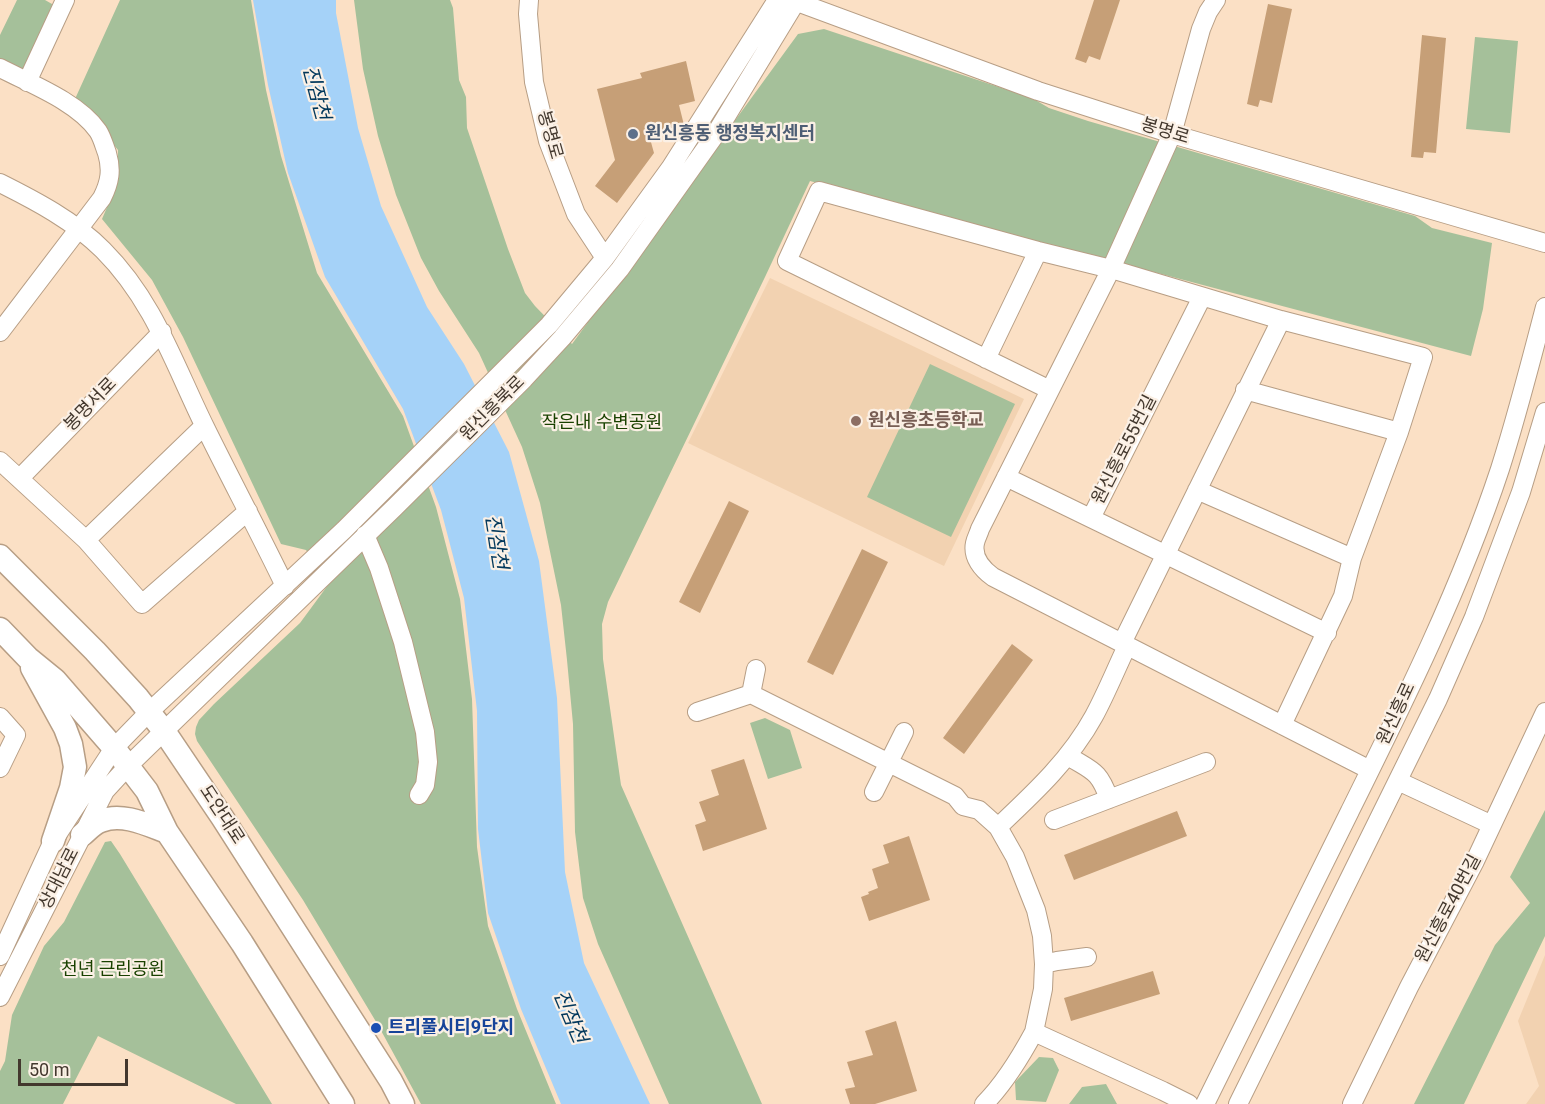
<!DOCTYPE html>
<meta charset="utf-8">
<style>
body{margin:0}
#map{position:relative;width:1545px;height:1104px;overflow:hidden;background:#fbe0c5;font-family:Roboto,sans-serif}
canvas{display:block}
.scale{position:absolute;left:18px;top:1059px;width:110px;height:27px;box-sizing:border-box;border:3px solid #43382e;border-top:0;padding-left:8px;font-size:18px;line-height:21px;white-space:nowrap;color:#43382e;-webkit-text-stroke:4px #fbf0e5;paint-order:stroke}
</style>
<div id="map">
<canvas width="1545" height="1104"></canvas>
<div class="scale">50 m</div>
</div>
<script>
const c = document.querySelector('canvas').getContext('2d');
c.lineJoin = 'round';
function paint(path, color) { c.fillStyle = color; c.fill(path, 'evenodd'); }
function stroke(path, color, width, dash) { c.strokeStyle = color; c.lineWidth = width; c.lineCap = dash ? 'butt' : 'round'; c.setLineDash(dash || []); c.stroke(path); }
function write(font, color, halo, rows, align = 'center') {
  c.font = font + ' Roboto,"Noto Sans KR",sans-serif'; c.lineWidth = 4.5; c.setLineDash([]); c.textBaseline = 'middle'; c.strokeStyle = halo; c.fillStyle = color; for (const [text, x, y, turn = 0] of rows) {
    c.save(); c.translate(x, y); c.rotate((+turn || 0) * Math.PI / 180); c.textAlign = isNaN(turn) ? turn : align; if (halo) c.strokeText(text, 0, 0); c.fillText(text, 0, 0); c.restore();
  }
}
paint(new Path2D(`
 M770,278L1024,399L944,566L688,443Z
 M1545,955V1104H1526L1539,1086L1518,1021Z`), '#f2d2b1');
paint(new Path2D(`
 M17,0H45L52,4L56,13L26,78L0,64V35Z
 M120,0H251L266,90L281,156L317,273L403,416L436,507L460,599L472,699L477,847L488,926L517,1009L556,1104H421L378,1025L303,900L197,741L195,734L196,727L199,720L214,704L300,623L328,585L306,550L281,544L183,337L152,280L102,219L117,184L118,150L75,99Z
 M354,0H450L453,8L459,80L466,97L467,128L508,249L525,293L535,306L572,344L798,34L824,29L1032,98L1049,108L1088,121L1415,216L1432,228L1492,243L1483,309L1471,356L810,181L765,277L608,602L602,624L603,659L621,785L762,1104H669L598,944L583,898L575,832L573,724L567,660L561,605L540,503L522,447L479,353L439,291L421,258L396,195L378,136L363,69Z
 M1475,37L1518,41L1510,133L1466,129Z
 M930,364L1015,404L951,537L867,497Z
 M765,718L790,730L802,768L768,779L750,723Z
 M1545,810V936L1464,1104H1414L1495,945L1530,903L1510,877Z
 M111,841L120,854L272,1104H236L98,1036L63,1104H0V1071L5,1061L12,1015L44,946L64,922L105,842Z
 M1039,1057L1053,1058L1059,1070L1046,1102L1016,1100L1015,1082Z
 M1106,1084L1117,1104H1069L1082,1087Z`), '#a5c09a');
paint(new Path2D(`
 M253,0H336V13L358,128L381,206L427,307L464,364L509,452L539,561L557,698L565,872L584,963L650,1104H561L521,1009L488,913L478,829L477,711L464,598L441,510L403,409L325,277L288,173L268,85Z`), '#a5d2f8');
paint(new Path2D(`
 M1094,0H1120L1100,60L1089,56L1086,63L1075,59Z
 M1268,4L1292,9L1272,103L1260,100L1258,107L1247,104Z
 M1422,35L1446,38L1436,153L1424,152L1423,158L1411,157Z
 M686,61L695,101L679,105L684,125L649,135L654,153L617,203L595,186L615,160L597,89L642,78L640,73Z
 M729,501L749,511L700,613L679,602Z
 M862,549L888,562L833,675L807,662Z
 M1012,644L1033,660L964,754L943,738Z
 M744,759L767,829L703,851L695,825L706,821L699,802L719,795L711,770Z
 M1177,811L1187,836L1074,880L1064,855Z
 M909,836L930,900L869,921L861,897L869,894L868,892L878,888L872,869L889,863L883,845Z
 M1153,971L1160,994L1071,1021L1064,998Z
 M896,1021L917,1091L875,1104H850L845,1089L855,1087L847,1062L873,1055L865,1031Z`), '#c69f77');
const minor = new Path2D(`
 M529,0L528,14L534,82L548,141L576,214L605,258
 M792,0L1038,91L1172,134L1545,243
 M1216,0L1208,12L1201,29L1172,134L1111,269L980,529C979,533 976,538 975,543C972,557 982,569 993,577L1370,770
 M0,68C31,84 78,102 98,131C102,137 104,145 107,153C112,170 110,182 102,198L0,332
 M27,82L65,0
 M0,183C36,201 74,221 103,250C154,301 174,364 205,427C231,480 259,532 285,586
 M986,359L1038,251
 M1050,390L787,261L819,191L1038,251L1111,269L1281,320L1423,357L1399,432L1352,558L1343,596L1282,725
 M1245,390L1399,432
 M0,461L86,540L142,604L248,511
 M1006,477L1327,633
 M20,478L162,332
 M1197,490L1352,558
 M1091,518L1202,297
 M365,535L379,568L403,642L425,732L428,762L425,785L419,795
 M86,540L204,426
 M1122,643L1281,320
 M751,694L756,669
 M697,712L751,694L955,796L963,806L979,810L998,827L1015,857L1036,910L1042,936L1044,964L1043,989L1034,1032L1163,1091L1189,1104
 M0,717L16,735L0,768
 M1068,756C1092,771 1099,770 1109,799
 M1398,781L1492,825
 M874,792L904,732
 M1054,820L1206,762
 M998,827C1033,794 1070,760 1094,716C1106,694 1116,669 1127,646
 M0,956L53,841L114,748L149,712L344,530L549,325L605,258L671,167L777,0
 M1044,964L1057,961L1087,957
 M0,997L105,791L128,766L395,507L524,379L562,338L620,269L713,138L797,0
 M984,1104C1005,1083 1020,1058 1034,1032
 M1205,1104C1254,1006 1302,908 1350,811C1405,700 1461,587 1500,469C1517,416 1531,361 1545,307
 M1238,1104L1438,699L1474,617L1521,492L1545,412
 M1352,1104L1409,987L1475,861L1545,712`);
const major = new Path2D(`
 M0,556L95,651L138,698L164,731L222,817L391,1081L403,1104
 M0,629L28,658L55,680L114,748L147,791L167,832L242,943L343,1104
 M32,668L65,728L71,744L75,767L71,788L53,841
 M82,835C88,830 94,823 101,821C122,812 148,825 167,832`);
stroke(minor, '#b79e85', 20);
stroke(major, '#b79e85', 25);
stroke(minor, '#fff', 18);
stroke(major, '#fff', 22);
for (const [x, y, r, color] of [
 [633,134,6,"#5c6f8a"],
 [856,421,6,"#8d6e63"],
 [376,1028,6,"#1a4fb4"]
]) { const dot = new Path2D(); dot.arc(x, y, r, 0, 2 * Math.PI); c.fillStyle = color; c.fill(dot); stroke(dot, '#fbf0e5', 2); }
write('18px', '#43382e', '#fbf0e5', [
 ["봉명로",1165,132,17],
 ["봉명로",549,135,74],
 ["봉명서로",91,405,-46],
 ["원신흥북로",493,409,-45],
 ["원신흥로55번길",1125,450,-63],
 ["원신흥로",1397,714,-65],
 ["도안대로",221,815,57],
 ["상대남로",60,879,-63],
 ["원신흥로40번길",1449,909,-62]
]);
write('bold 18px', '#4e5e75', '#fbf0e5', [
 ["원신흥동 행정복지센터",645,134]
], 'left');
write('bold 18px', '#785e54', '#fbf0e5', [
 ["원신흥초등학교",868,421]
], 'left');
write('18px', '#194100', '#fbf0e5', [
 ["작은내 수변공원",602,423],
 ["천년 근린공원",113,970]
]);
write('bold 18px', '#164399', '#fbf0e5', [
 ["트리풀시티9단지",388,1028]
], 'left');
write('italic 20px', '#02385c', '#fbf0e5', [
 ["진잠천",315,93,75],
 ["진잠천",495,542,81],
 ["진잠천",569,1017,67]
]);
</script>
